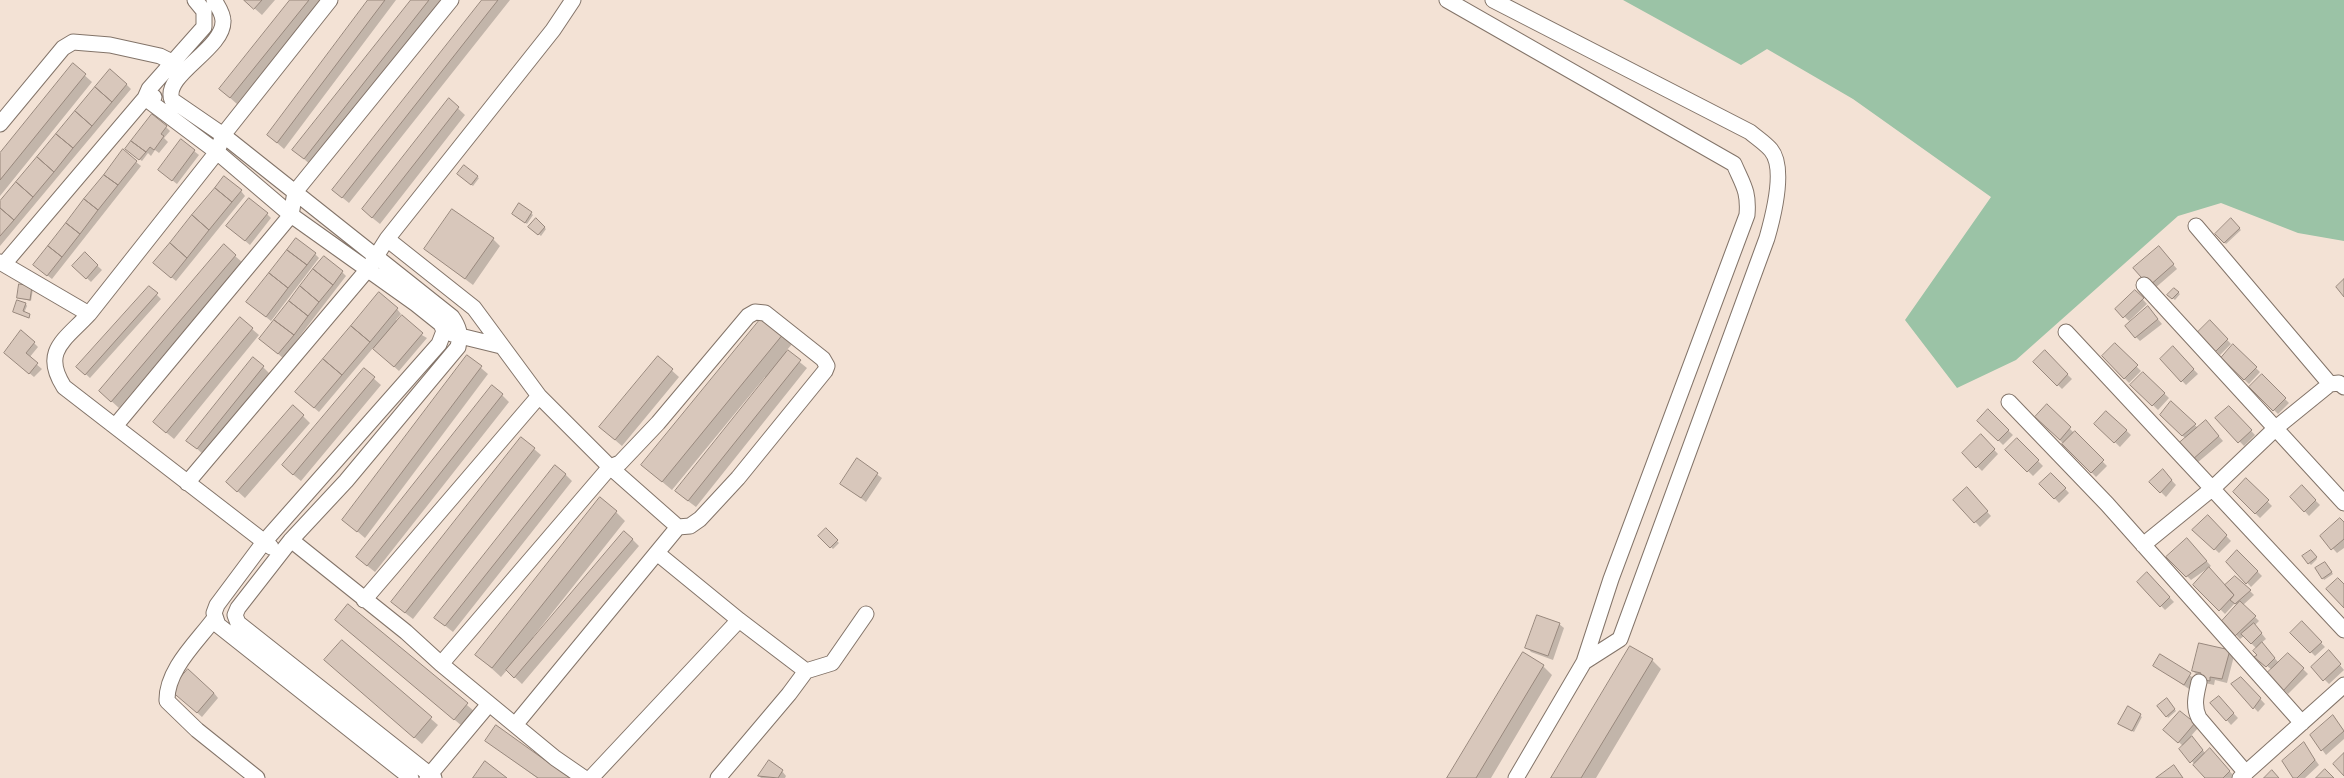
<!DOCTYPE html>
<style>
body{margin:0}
canvas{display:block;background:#f3e2d5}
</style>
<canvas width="2344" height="778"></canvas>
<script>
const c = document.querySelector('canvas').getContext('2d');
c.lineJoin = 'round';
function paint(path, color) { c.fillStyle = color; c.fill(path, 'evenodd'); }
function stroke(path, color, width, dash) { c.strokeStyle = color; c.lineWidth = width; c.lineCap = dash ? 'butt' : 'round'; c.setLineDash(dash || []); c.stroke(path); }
paint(new Path2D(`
 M1623,0H2344V241L2298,233L2221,203L2178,216L2016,360L1957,388L1905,320L1991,197L1853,99L1767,49L1741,65Z`), '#9bc3a6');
paint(new Path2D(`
 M245,0H275L262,15Z
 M292,0H321L237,104L220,89Z
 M370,0H396L284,149L268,135Z
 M412,0H446L314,168L294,150Z
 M483,0H510L349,203L333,190Z
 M73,65L92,82L0,196V155Z
 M126,84L131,89L0,246V204Z
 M449,100L465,115L380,224L370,216Z
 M166,127L170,131L164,138L168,142L159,153L155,150L151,156L148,153L142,161L128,151Z
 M194,151L199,155L177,184L159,170Z
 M136,162L141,166L52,279L39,269Z
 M460,176L477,177L479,178L473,186Z
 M241,191L245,196L176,281L159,267Z
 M531,213L533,215L527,224L515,216Z
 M267,214L271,218L250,245L232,230Z
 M536,220L546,229L541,236L530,227Z
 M2231,220L2241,230L2226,244L2217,234Z
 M493,239L500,246L473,285L425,249Z
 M2163,252L2177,269L2154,289L2150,285Z
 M85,254L102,270L91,282L74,266Z
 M315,254L319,258L271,321L252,306Z
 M235,256L242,262L119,408L108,398Z
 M342,272L346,276L283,358L265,343Z
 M20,286L33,289L31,301L18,298Z
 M149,287L161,299L90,378L78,367Z
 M2174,289L2180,294L2175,300L2169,295Z
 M2135,291L2147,304L2129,321L2117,309Z
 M26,304L27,306L24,313L31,319L16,311Z
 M397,309L401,314L396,320L427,338L399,371L373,348L319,412L301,397Z
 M2152,312L2162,324L2140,341L2136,337Z
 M764,317L793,343L786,351L807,368L696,507L684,498L766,379L765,377L672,490L642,465Z
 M2210,322L2231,344L2220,355L2199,333Z
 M252,329L259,335L174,439L162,429Z
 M34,343L38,347L29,358L42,369L34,377L10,357Z
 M2115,345L2141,371L2129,383L2103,356Z
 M2233,346L2260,372L2249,384L2222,358Z
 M2173,348L2198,374L2186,385L2161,359Z
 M2045,352L2072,379L2062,389L2035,362Z
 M467,356L488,374L365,538L344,520Z
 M658,358L679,377L622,446L608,434Z
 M263,367L270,374L204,455L187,440Z
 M364,370L381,385L301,481L290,472Z
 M2143,373L2169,398L2158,410L2132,385Z
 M2262,376L2289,403L2278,414L2251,387Z
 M502,395L509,402L375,572L365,564Z
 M2171,403L2198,428L2210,426L2223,441L2197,463L2193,459L2186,439L2161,415Z
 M2047,406L2107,466L2096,477L2037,417Z
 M2229,408L2255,435L2244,446L2217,418Z
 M1988,411L2013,435L2003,445L1979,421Z
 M2107,412L2131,435L2120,447L2096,424Z
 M303,416L310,423L245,498L235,489Z
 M1981,436L1998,454L1982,471L1964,453Z
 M2017,440L2043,466L2033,476L2007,450Z
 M534,449L541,455L413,619L400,609Z
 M857,460L882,478L866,502L842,484Z
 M2163,471L2176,485L2166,497L2151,482Z
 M565,474L572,481L453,632L443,624Z
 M2051,474L2069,493L2059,503L2041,484Z
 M2246,480L2272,506L2260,518L2234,492Z
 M2302,487L2320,505L2309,516L2292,497Z
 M1966,489L1991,516L1980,527L1955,500Z
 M616,512L625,521L533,637L535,638L632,539L639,546L522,684L507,670L501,677L477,655Z
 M2208,517L2231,541L2219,553L2194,530Z
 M2344,524V548L2337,553L2322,537Z
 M826,530L839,543L833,549L820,536Z
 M2191,544L2211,566L2191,580L2168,557Z
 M2237,551L2262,576L2251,587L2228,562Z
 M2313,553L2317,559L2311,565L2309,563Z
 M2327,565L2333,574L2324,580L2323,578Z
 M2147,574L2174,602L2165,610L2138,582Z
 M2195,584L2225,586L2250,591L2254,595L2243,605L2259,621L2255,625L2266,639L2261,643L2279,663L2288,654L2308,674L2288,694L2268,674L2272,670L2266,665L2264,666L2256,657L2258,655L2257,649L2244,636L2240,639L2223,621L2238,606L2235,603L2225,614Z
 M349,606L474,711L462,726L344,627Z
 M2302,623L2325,647L2315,656L2292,633Z
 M1559,624L1564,628L1553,660L1531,652L1527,647Z
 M342,641L438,725L422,744L333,667Z
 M2229,651L2234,656L2227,683L2215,680L2214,685L2205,683L2193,671Z
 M2329,652L2344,670L2329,684L2312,667Z
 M2161,656L2195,679L2189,689L2155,666Z
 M1652,660L1661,669L1596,778H1552Z
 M1543,666L1552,675L1491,778H1449Z
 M2241,678L2265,704L2258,712L2233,685Z
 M214,693L218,698L202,717L176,694Z
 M2167,700L2176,711L2168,718L2167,716Z
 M2223,702L2238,718L2231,725L2212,703Z
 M2128,708L2142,717L2134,732L2122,726Z
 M2333,717L2344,731V739L2326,755L2312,736Z
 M2194,724L2198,728L2191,736L2206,754L2210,750L2234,776L2232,778H2207L2181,749L2183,746L2170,734Z
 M487,741L568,778H537Z
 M2304,744L2319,765L2305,778H2295Z
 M782,771L786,776L785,778H761L759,776Z`), '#0003');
const building = new Path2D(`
 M244,0H262L254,9Z
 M290,0H309L230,98L219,89Z
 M368,0H385L277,143L267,135Z
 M411,0H429L304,159L292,150Z
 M482,0H498L342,198L332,190Z
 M73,63L86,74L0,180V153Z
 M110,69L127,84L112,102L95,87Z
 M95,87L112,102L92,126L75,111Z
 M449,98L459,107L372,218L362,209Z
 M75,111L92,126L73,148L56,134Z
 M152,114L167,126L161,134L164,136L154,150L150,147L146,152L131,141Z
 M56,134L73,148L54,172L37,157Z
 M181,139L195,150L172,181L158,170Z
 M131,141L146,152L139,160L125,149Z
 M123,149L137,161L118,185L104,175Z
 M37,157L54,172L33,197L16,182Z
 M464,165L478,176L471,185L457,174Z
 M104,175L118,185L98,210L84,199Z
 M224,176L242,190L232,202L215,188Z
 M16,182L33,197L14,220L0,208V201Z
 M215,188L232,202L209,230L192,215Z
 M249,198L268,213L245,241L226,226Z
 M84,199L98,210L80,234L66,223Z
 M519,203L532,212L525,223L512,214Z
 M0,208L14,220L0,236Z
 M452,209L494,238L465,279L424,249Z
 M192,215L209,230L187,258L170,243Z
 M536,218L545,227L538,235L528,227Z
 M2231,218L2240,228L2224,243L2215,234Z
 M66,223L80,234L62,257L48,246Z
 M296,238L316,253L307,265L287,250Z
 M170,243L187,258L171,278L153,263Z
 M224,244L236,255L111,402L99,391Z
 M48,246L62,257L47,276L33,265Z
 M2159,246L2174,264L2149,286L2133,268Z
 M287,250L307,265L288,288L269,273Z
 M85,252L98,265L86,279L72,266Z
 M324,256L343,271L333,285L313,269Z
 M313,269L333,285L319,302L300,286Z
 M269,273L288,288L266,317L246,302Z
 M2344,279V297L2336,287Z
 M19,284L32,286L30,300L17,298Z
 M149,286L158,293L85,375L76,367Z
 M300,286L319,302L308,316L289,301Z
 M2174,288L2179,292L2172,299L2167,295Z
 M2135,290L2144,298L2123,318L2115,309Z
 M379,292L398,308L370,342L351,326Z
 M17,300L26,303L23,311L30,314L29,318L13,312Z
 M289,301L308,316L294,335L274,320Z
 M2148,306L2158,319L2135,338L2125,326Z
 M402,315L423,333L394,367L373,349Z
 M763,316L784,333L662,482L641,465Z
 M240,317L253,328L166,433L153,422Z
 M274,320L294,335L278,354L259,339Z
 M2210,320L2228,339L2215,352L2197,333Z
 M351,326L370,342L342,375L323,359Z
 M21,330L35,342L26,353L38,363L29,374L4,353Z
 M2115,343L2138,365L2124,379L2102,356Z
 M2233,344L2257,367L2244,380L2221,358Z
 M2173,346L2194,369L2181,382L2160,359Z
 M788,350L801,360L688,501L675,491Z
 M2045,350L2068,374L2057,386L2033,362Z
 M467,355L482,366L357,532L342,520Z
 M658,356L673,369L615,440L599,427Z
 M253,357L264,366L197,449L186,441Z
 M323,359L342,375L314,408L295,392Z
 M364,368L375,377L293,475L282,465Z
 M2143,372L2165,393L2152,406L2130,385Z
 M2262,374L2286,398L2273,411L2249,387Z
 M492,385L503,394L367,566L356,557Z
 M2171,401L2196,424L2182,436L2160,415Z
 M2047,404L2071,427L2060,440L2035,417Z
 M293,405L304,415L237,492L226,482Z
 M2229,406L2252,430L2238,443L2215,418Z
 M1988,409L2009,430L1998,441L1977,421Z
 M2106,411L2127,430L2114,443L2094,424Z
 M2206,420L2219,436L2192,460L2178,444Z
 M2075,431L2104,460L2091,473L2062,444Z
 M1981,434L1995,449L1976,468L1962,453Z
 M521,437L535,448L405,613L391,602Z
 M2017,438L2039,460L2027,472L2005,450Z
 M857,458L878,473L861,498L840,484Z
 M555,465L566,474L445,626L434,618Z
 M2163,469L2172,480L2160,493L2149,482Z
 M2051,473L2066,488L2054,499L2039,484Z
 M2246,478L2269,500L2255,514L2233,492Z
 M2302,485L2316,500L2304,512L2290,497Z
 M1967,487L1988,511L1974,523L1953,500Z
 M600,497L617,511L492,668L475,655Z
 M2208,515L2227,535L2214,550L2192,530Z
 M2340,518L2344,522V539L2331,550L2320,536Z
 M826,528L838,540L830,548L818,536Z
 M624,531L633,539L514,678L506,670Z
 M2187,538L2207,561L2186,577L2166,557Z
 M2237,550L2258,571L2246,584L2226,562Z
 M2311,550L2317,557L2308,564L2302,556Z
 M2325,562L2332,572L2322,579L2315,568Z
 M2209,567L2234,595L2219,611L2193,585Z
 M2147,572L2170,597L2160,607L2137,582Z
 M2235,576L2251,590L2235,604L2230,600L2234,595L2225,585Z
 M2338,578L2344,584V608L2326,589Z
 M2240,601L2256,616L2235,636L2222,621Z
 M348,604L468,703L454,720L335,620Z
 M1537,615L1560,623L1548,656L1525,648Z
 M2302,621L2322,642L2310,653L2290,633Z
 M2254,623L2262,633L2251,644L2241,634Z
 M342,640L432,717L414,738L324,660Z
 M2262,642L2275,658L2266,667L2254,657L2257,655L2253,651Z
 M2199,643L2230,650L2222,679L2210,677V681L2199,679L2201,673L2192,671Z
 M1630,646L1653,659L1581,778H1551Z
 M2329,650L2341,664L2323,681L2311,667Z
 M1523,652L1544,665L1476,778H1447Z
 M2288,653L2304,668L2283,691L2266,674Z
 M2160,654L2191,673L2184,685L2153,666Z
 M188,669L214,693L197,713L170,690Z
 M2241,677L2261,698L2253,709L2231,684Z
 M2219,696L2234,713L2226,721L2210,703Z
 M2167,698L2175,709L2166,717L2157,706Z
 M2128,706L2141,714L2132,731L2118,724Z
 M2180,711L2195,723L2178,743L2163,730Z
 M2333,715L2344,731L2321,751L2310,735Z
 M496,725L570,778H538L485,741Z
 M2192,736L2203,750L2190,763L2179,749Z
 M2304,742L2315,760L2297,778H2293L2282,761Z
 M2210,748L2230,771L2223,778H2205L2193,765Z
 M2344,753V776L2333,764Z
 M769,760L783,770L778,778L758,776Z
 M485,761L507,778H473Z
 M2174,765L2183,778H2156Z
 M2325,769L2334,778H2316Z
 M2272,770L2279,778H2264Z`);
paint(building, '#d8c7bb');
stroke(building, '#98887d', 1);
const minor = new Path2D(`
 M195,0L204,11V27L149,89L145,98L217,152L291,215L416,304L441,324L444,331L439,344L264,542L217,605L214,613L218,625L411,778
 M214,0C218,6 223,14 223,21C224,49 162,75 172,100L223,135L452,317C459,327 461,334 458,347L346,481L291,540L238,608L235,615L238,623L434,778
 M1447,0L1734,164C1743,185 1749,191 1747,215L1611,579L1584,662L1516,778
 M1493,0L1750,132C1757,138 1765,143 1771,150C1786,168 1773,217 1767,238L1620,639L1584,662
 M0,124L63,48L73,42L110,45L160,56L172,62L177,69
 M2196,226L2330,384
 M387,239L553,30L573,0
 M0,262L89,314C65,340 41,351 64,387L271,547
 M4,264L145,98L154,97
 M2144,285L2344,503
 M89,314L217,152L223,135L330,0
 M2066,332L2344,630
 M452,334L501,346
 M2009,402L2107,504L2302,723
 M116,425L291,215L295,192L451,0
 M187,483L368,269L387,239L474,308L539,396L610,467L678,527L690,526L700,519L738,478L825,371L827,366L823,359L765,313L755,312L748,316L658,423L620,463L610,467L441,664L406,632L291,540
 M2143,545L2213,488L2277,427L2330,384L2339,383L2344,387
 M657,553L739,620L806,671L789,694L718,778
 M364,600L539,396
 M214,619C197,642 166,670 167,701L197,730L257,778
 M441,664L555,758L584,778
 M806,671L832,663L866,614
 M2199,682C2196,695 2193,706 2199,718L2246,773
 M515,725L678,527
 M427,778L489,704
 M591,778L739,620
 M2240,778L2344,685`);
stroke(minor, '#837469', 17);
stroke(minor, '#fff', 15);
</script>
